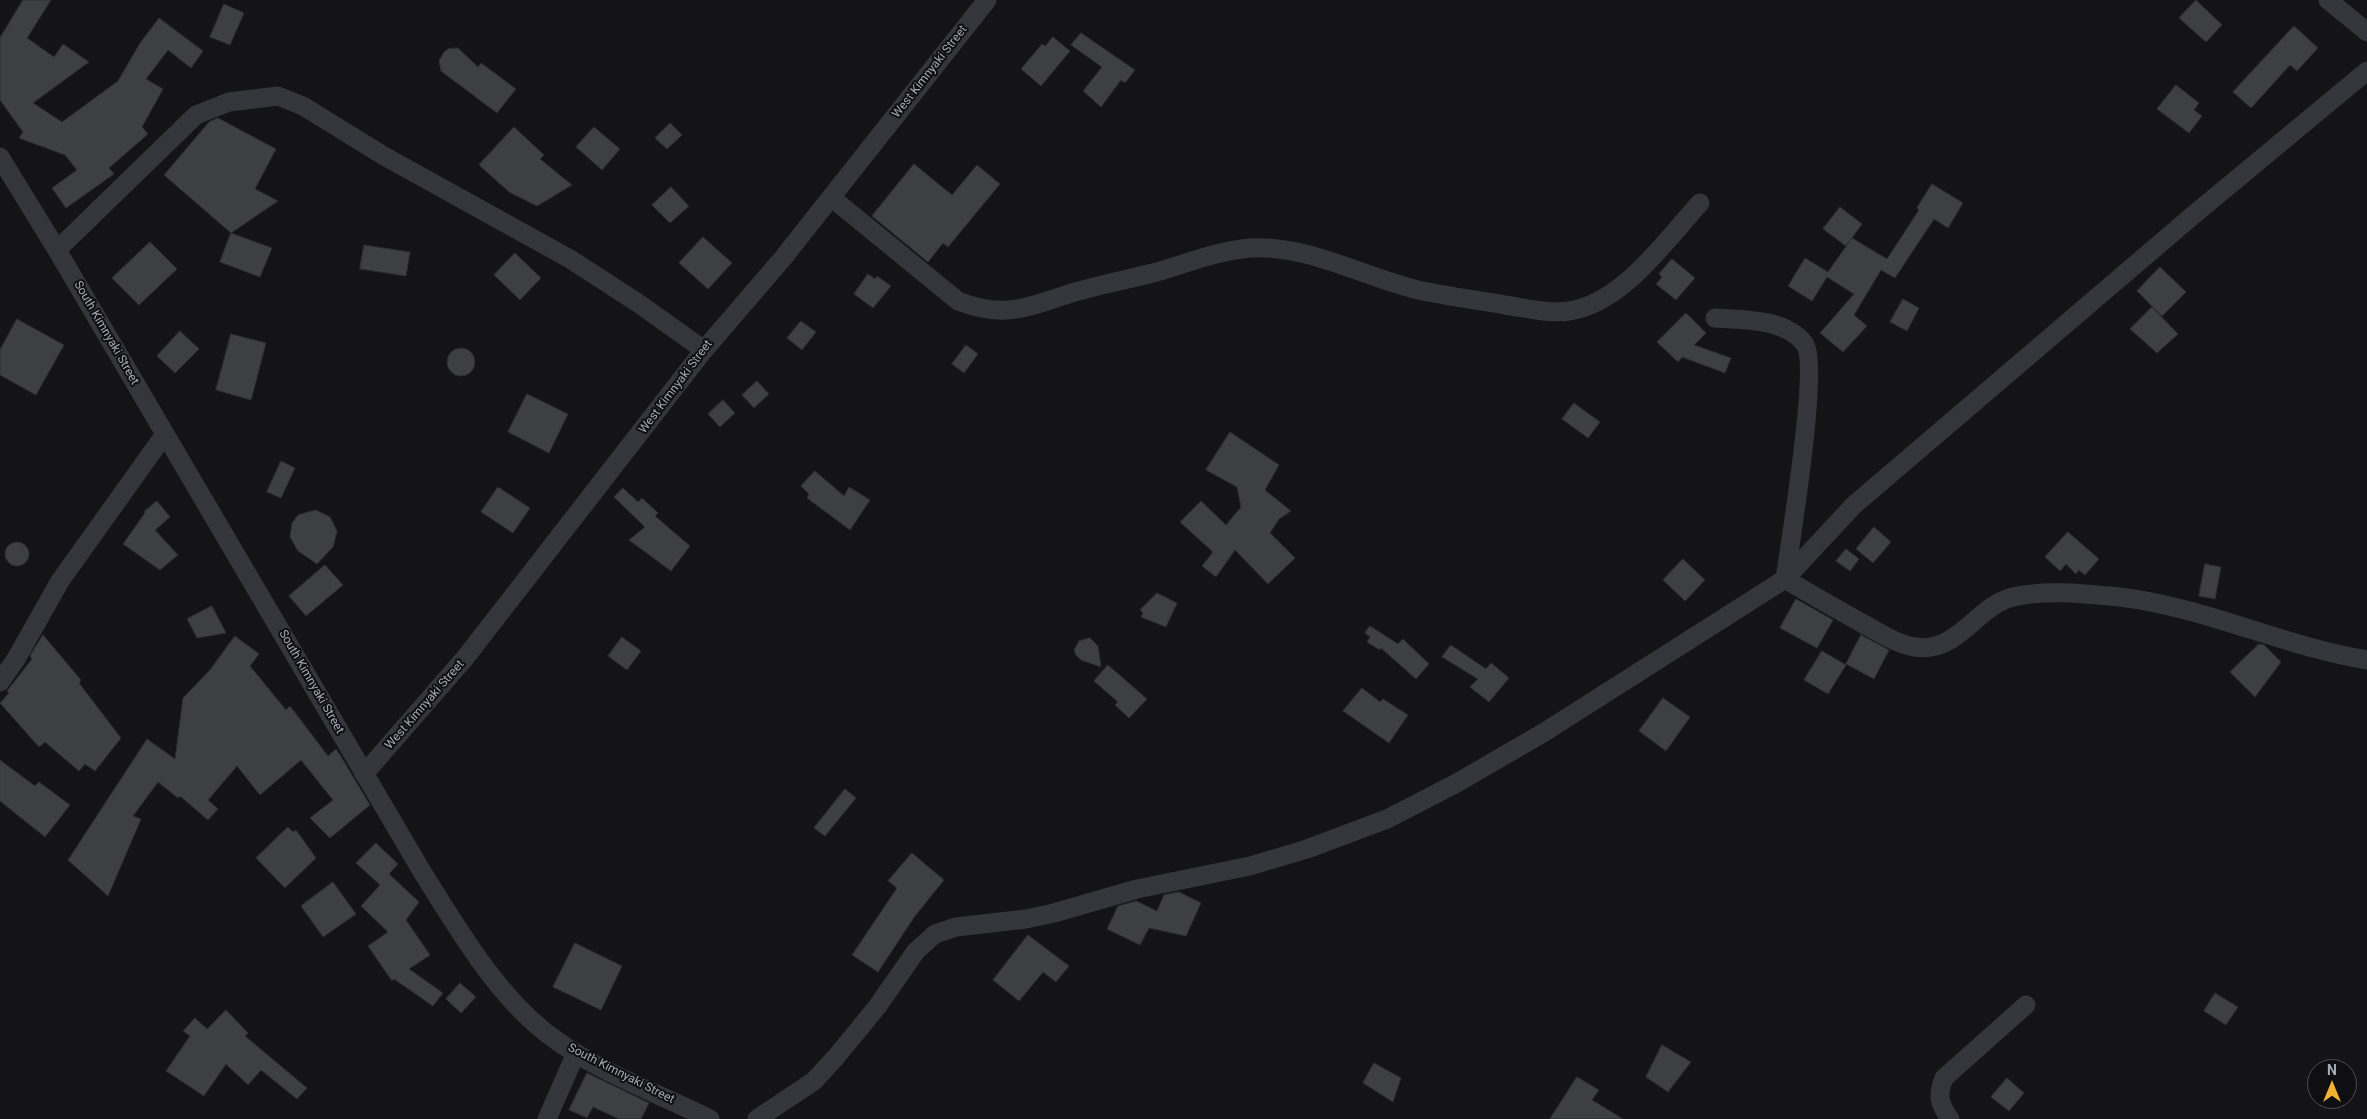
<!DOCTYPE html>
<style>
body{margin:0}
#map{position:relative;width:2367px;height:1119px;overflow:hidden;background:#141416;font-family:Roboto,sans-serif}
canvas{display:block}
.north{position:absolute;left:2307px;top:1059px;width:50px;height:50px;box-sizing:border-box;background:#0f0f11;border:1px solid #4b4d53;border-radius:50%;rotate:0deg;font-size:14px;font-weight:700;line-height:20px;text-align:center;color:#a6abb6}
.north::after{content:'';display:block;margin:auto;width:18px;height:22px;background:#f1b131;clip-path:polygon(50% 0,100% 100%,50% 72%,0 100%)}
</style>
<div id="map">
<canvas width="2367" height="1119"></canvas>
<div class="north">N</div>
</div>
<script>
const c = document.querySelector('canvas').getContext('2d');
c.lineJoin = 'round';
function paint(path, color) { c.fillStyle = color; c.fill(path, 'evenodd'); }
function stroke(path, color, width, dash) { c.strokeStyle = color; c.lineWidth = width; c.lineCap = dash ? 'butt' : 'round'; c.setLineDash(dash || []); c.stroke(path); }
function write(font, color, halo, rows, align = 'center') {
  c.font = font + ' Roboto,sans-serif'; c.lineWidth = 4; c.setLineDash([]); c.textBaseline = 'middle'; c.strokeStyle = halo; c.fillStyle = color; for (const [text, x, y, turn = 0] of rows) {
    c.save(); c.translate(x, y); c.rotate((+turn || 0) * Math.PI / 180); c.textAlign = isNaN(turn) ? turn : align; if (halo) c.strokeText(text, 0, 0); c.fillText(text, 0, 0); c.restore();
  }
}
const building = new Path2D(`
 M23,0H51L27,38L54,57L63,44L89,62L33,103L62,122L118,81L140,43L159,18L203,51L191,68L168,50L146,79L163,89L142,127L148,134L109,168L114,174L66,208L52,188L77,170L65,155L19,138L23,132L0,100V38Z
 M2196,0L2222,25L2206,42L2179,18Z
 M224,4L244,13L230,45L210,37Z
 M2294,26L2318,48L2297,71L2290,65L2251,108L2233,92Z
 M1081,33L1135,70L1125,83L1121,80L1101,107L1083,91L1102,67L1071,45Z
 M1053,37L1070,51L1041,86L1021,69L1042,44L1045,46Z
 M458,48L478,67L481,63L516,89L497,113L441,71L439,61L444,52L448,49Z
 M2176,85L2199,103L2194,110L2202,116L2189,133L2157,109Z
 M218,118L276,149L255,189L278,201L231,233L164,175L209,122Z
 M670,123L682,135L667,149L655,138Z
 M514,127L544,155L540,159L572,185L537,206L509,192L479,165Z
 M594,127L620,149L602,170L576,147Z
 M914,164L952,195L977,165L1000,184L948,247L943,243L928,262L872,216Z
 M1932,184L1963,203L1948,228L1934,219L1895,278L1881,270L1854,315L1867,326L1843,352L1820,333L1854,294L1827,277L1812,301L1788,286L1805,258L1828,272L1852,238L1887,259L1919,210L1917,208Z
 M671,187L689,206L670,223L652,205Z
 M1840,207L1862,224L1846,246L1823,229Z
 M231,233L272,248L260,277L220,262Z
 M703,237L732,263L708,289L679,263Z
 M150,242L177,269L139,305L112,278Z
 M364,245L410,252L406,276L360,269Z
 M515,253L541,278L520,300L494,275Z
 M1672,259L1695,278L1676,300L1656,284L1662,277L1659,274Z
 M2160,267L2186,292L2162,316L2137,291Z
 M868,274L875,279L877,276L891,286L873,308L854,294Z
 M1903,299L1919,308L1907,331L1890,322Z
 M2152,307L2178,334L2157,353L2130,329Z
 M1686,313L1706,333L1694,345L1731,358L1725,373L1682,357L1678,362L1657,342Z
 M17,319L64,345L36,395L0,375V350Z
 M801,321L816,332L802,350L787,338Z
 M180,331L199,349L175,373L157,356Z
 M231,334L266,343L251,400L216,390Z
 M966,345L978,354L964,373L952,364Z
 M447 362a14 14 0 1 1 28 0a14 14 0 1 1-28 0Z
 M757,381L769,394L754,408L742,395Z
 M527,394L568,414L549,453L508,432Z
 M723,400L735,413L720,427L708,414Z
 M1574,403L1600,422L1588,438L1562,419Z
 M1230,432L1279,465L1265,490L1291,511L1279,519L1270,533L1295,558L1268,584L1235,550L1216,577L1202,566L1213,552L1180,522L1201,501L1226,525L1241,507L1237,487L1206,470Z
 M281,461L295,468L281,498L267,492Z
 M815,471L844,496L849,487L870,500L850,530L807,498L809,494L801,486Z
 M498,487L530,508L513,533L481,512Z
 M623,488L638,502L642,498L658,513L655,516L690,546L671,571L629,540L645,527L614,497Z
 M157,501L170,517L155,530L178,555L160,570L123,544L145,513L144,512Z
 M316,510L330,517L337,531L333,547L317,564L298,551L290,537L292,523L298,515Z
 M1874,527L1891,542L1873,563L1856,549Z
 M2068,532L2099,559L2085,575L2079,570L2076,574L2066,564L2060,571L2045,557Z
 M5 554a12 12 0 1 1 24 0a12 12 0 1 1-24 0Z
 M1846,549L1859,559L1850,571L1836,561Z
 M1683,559L1705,580L1685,601L1663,580Z
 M2205,564L2221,567L2215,599L2199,596Z
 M325,565L343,585L306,616L289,596Z
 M1157,593L1177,603L1166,627L1141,617L1143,613L1140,610Z
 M1796,599L1833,620L1817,648L1780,628Z
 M212,606L226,633L197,638L187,619Z
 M1370,626L1398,644L1403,639L1429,664L1416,679L1381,648L1380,650L1367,642L1370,637L1365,633Z
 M43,635L81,680L79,683L121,738L95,771L85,764L79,771L45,742L39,747L0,703L9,693L7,691L32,659L30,656Z
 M1861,635L1889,650L1874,679L1846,664Z
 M235,636L259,654L250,666L286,710L290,706L328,756L336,749L340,755L370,805L330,838L310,818L333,800L301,760L260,795L237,766L208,800L218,809L208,820L180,796L178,798L158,782L133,816L141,819L108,896L68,860L147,739L175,759L183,698L210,670Z
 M622,637L641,651L627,670L608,656Z
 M1090,638L1098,646L1101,667L1081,660L1076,655L1074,650L1079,641Z
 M2259,644L2264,645L2281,662L2255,697L2230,672Z
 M1451,645L1486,669L1491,663L1509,678L1489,702L1470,687L1478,679L1442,657Z
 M1822,651L1846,665L1828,694L1804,680Z
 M1108,665L1147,699L1129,718L1115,705L1118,702L1094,681Z
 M1362,688L1380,702L1383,699L1408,715L1389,743L1343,711Z
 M1663,698L1690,717L1666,751L1639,731Z
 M0,760L35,786L39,782L70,805L45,837L0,801Z
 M845,789L856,798L825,836L814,828Z
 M288,827L293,832L296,830L316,858L285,888L256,858Z
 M376,843L398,864L389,874L419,902L406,920L430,955L409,969L443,993L433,1006L394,979L392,981L368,946L388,932L361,906L380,885L356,863Z
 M912,853L944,880L915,916L878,972L852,955L897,888L888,881Z
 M333,882L356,914L323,937L301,906Z
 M1179,892L1201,903L1186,936L1149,928L1140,945L1107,929L1118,906L1136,901L1157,911L1164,895Z
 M1028,935L1069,966L1056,982L1043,972L1019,1001L993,980Z
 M575,943L622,966L601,1010L553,987Z
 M460,983L476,997L461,1013L446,999Z
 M2215,993L2238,1007L2226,1025L2204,1011Z
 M226,1010L248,1033L245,1036L307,1088L297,1099L261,1070L248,1085L226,1064L204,1096L166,1071L190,1036L183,1031L195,1018L207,1029Z
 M1662,1045L1691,1062L1668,1092L1646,1077Z
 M1374,1063L1401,1078L1393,1102L1363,1083Z
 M587,1073L649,1103L641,1119H619L593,1107L587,1118L569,1110Z
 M1577,1077L1599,1090L1592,1100L1623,1119H1550Z
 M2007,1078L2024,1093L2009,1111L1991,1097Z`);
paint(building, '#3e3f43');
stroke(building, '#2e2e32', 1);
stroke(new Path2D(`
 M2328,0L2367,32
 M0,157L57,250L424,875C459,930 494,991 545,1032C593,1070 655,1092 710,1119
 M832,198L958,301C1006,320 1029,306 1075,292C1102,284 1130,279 1157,272C1188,263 1217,251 1250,248C1306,244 1364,277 1418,290C1446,296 1476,300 1505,305C1526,308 1549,314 1569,311C1623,303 1665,241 1700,203
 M57,250L196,115L229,102L278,96L303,106L384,156L570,259L638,303L704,350
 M1715,318C1743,320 1784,318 1804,343C1820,362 1790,545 1785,579C1810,594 1835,608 1860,622C1877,631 1895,644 1915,647C1958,654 1976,606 2013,597C2046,589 2086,594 2119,597C2205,607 2282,646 2367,660
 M0,682L16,659L60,581L165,434
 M364,774L465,658L704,350L783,258L987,0
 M547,1119L576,1053
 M757,1119L814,1081L836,1057L877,1007L916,951L935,934L956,927L1026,919L1054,913L1137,889L1250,866L1307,849L1387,819L1455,784L1543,733L1785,579L1854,505L2191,217L2367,71
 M1950,1119C1939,1104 1937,1095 1944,1078L2026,1005`), '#35363b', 19);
write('12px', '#a6abb6', '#0f0f11', [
 ["West Kimnyaki Street",930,72,-52],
 ["South Kimnyaki Street",106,333,60],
 ["West Kimnyaki Street",676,387,-53],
 ["South Kimnyaki Street",311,682,60],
 ["West Kimnyaki Street",425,705,-49],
 ["South Kimnyaki Street",621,1074,27]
]);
</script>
